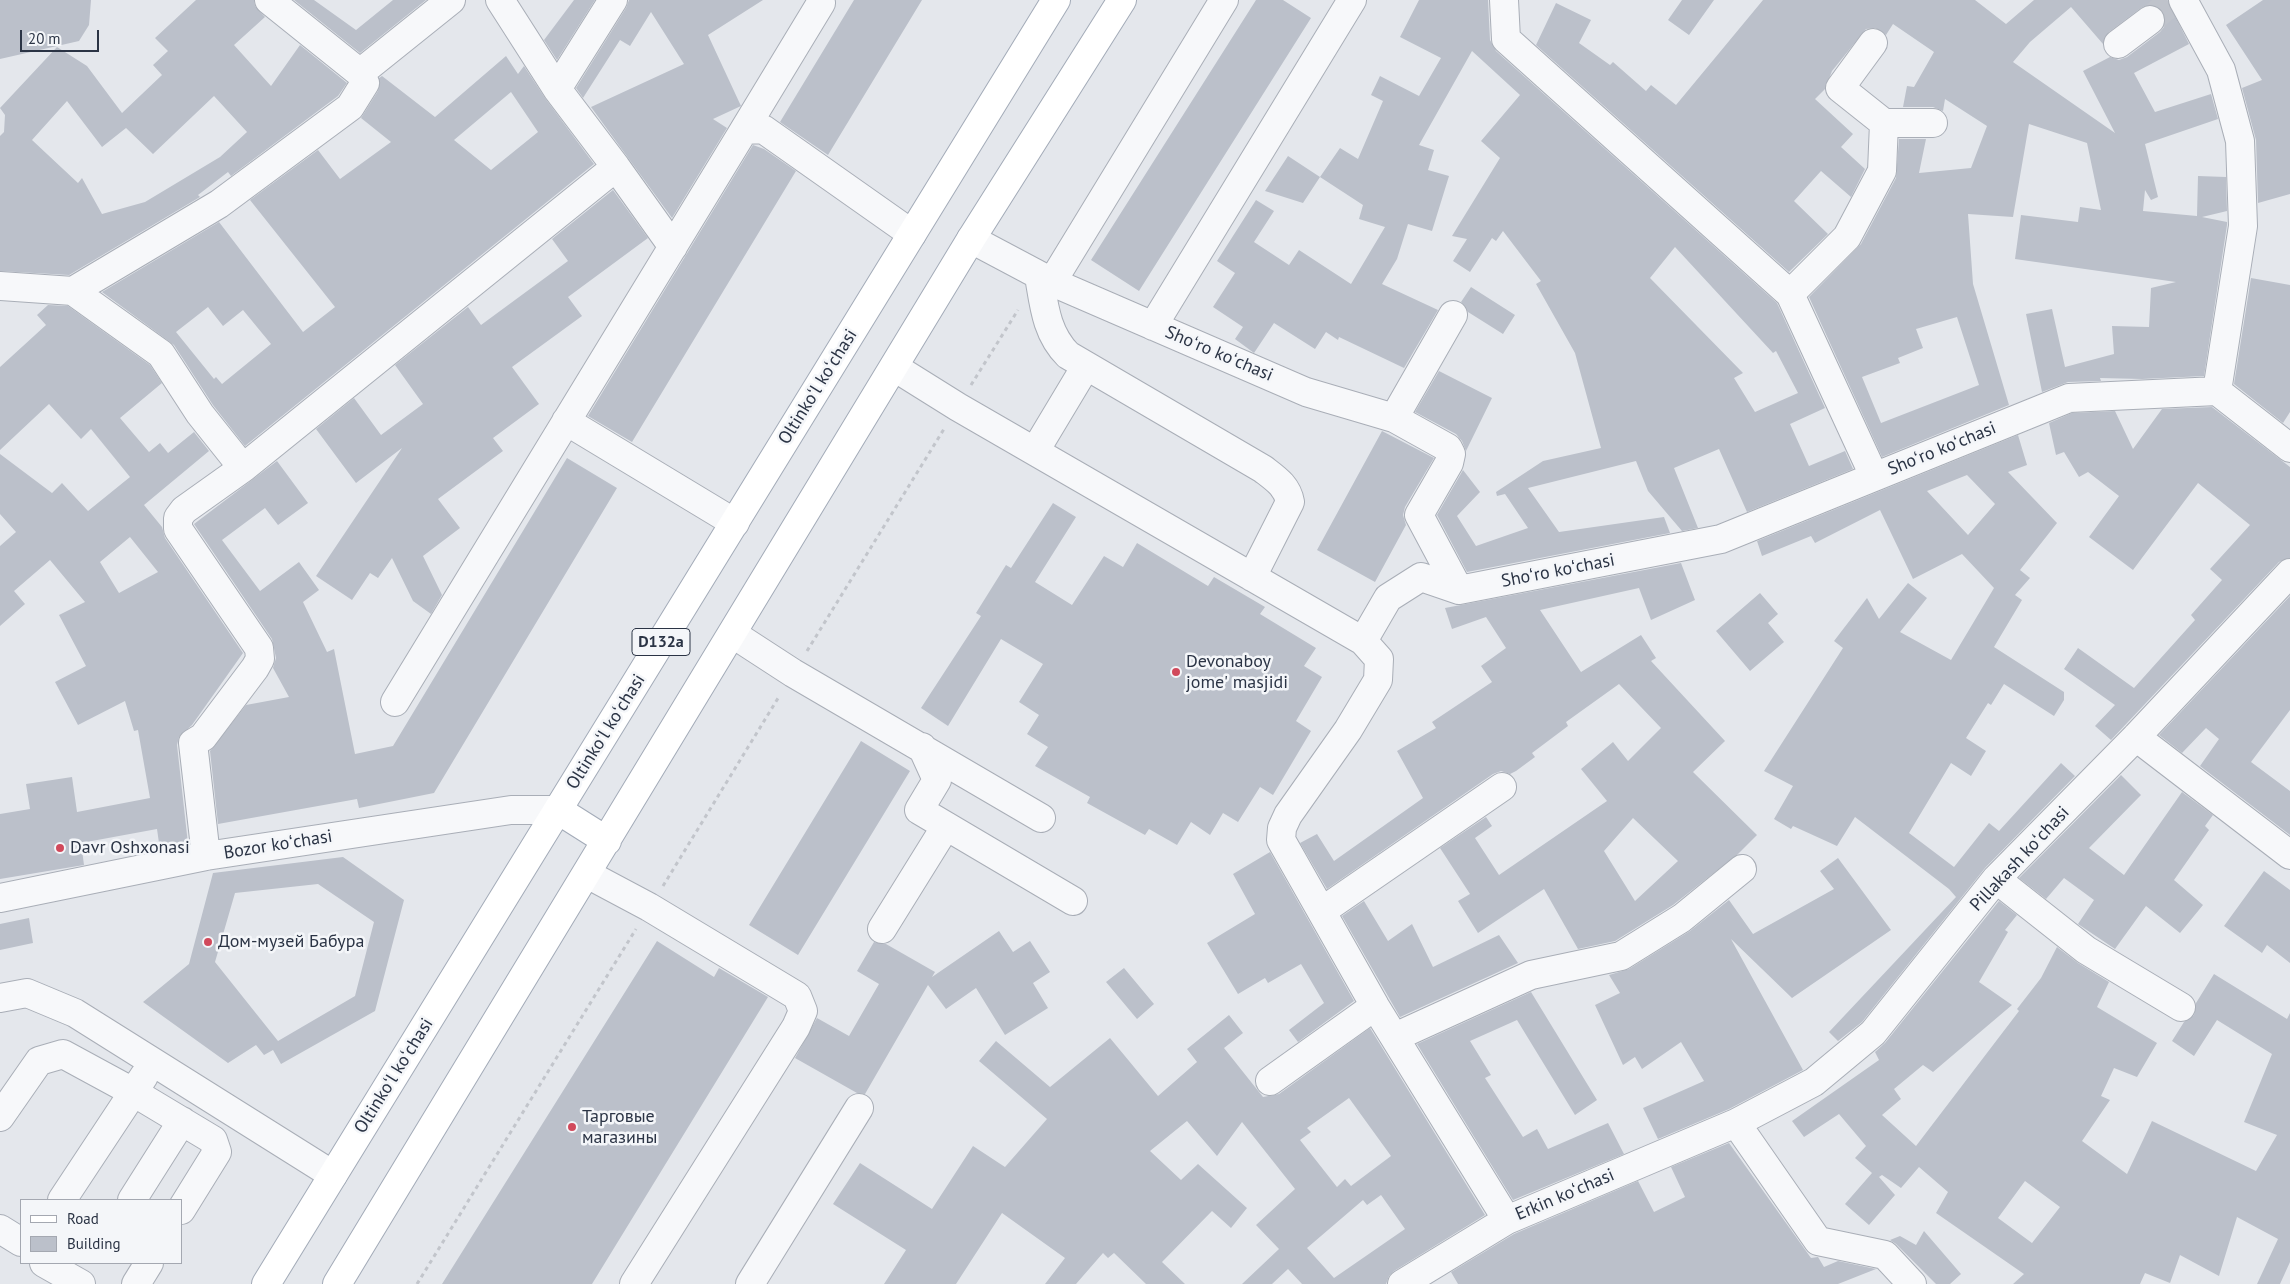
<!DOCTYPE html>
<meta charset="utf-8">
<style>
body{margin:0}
#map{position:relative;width:2290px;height:1284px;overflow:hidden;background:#e4e7ec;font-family:"PT Sans",sans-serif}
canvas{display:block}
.legend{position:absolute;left:20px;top:1199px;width:162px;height:65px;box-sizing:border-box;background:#f4f6f9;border:1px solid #a4a8b1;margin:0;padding:6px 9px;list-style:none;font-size:15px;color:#2b3445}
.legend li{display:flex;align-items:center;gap:10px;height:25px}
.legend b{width:25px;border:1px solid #a4a8b1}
.scale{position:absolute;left:20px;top:30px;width:79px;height:22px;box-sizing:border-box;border:2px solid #2b3445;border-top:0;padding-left:6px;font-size:15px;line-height:18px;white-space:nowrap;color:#2b3445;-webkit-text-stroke:4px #f4f6f9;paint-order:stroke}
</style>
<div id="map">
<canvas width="2290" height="1284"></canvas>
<ul class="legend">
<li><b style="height:6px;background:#fff"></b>Road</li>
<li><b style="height:14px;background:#bbc0ca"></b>Building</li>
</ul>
<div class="scale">20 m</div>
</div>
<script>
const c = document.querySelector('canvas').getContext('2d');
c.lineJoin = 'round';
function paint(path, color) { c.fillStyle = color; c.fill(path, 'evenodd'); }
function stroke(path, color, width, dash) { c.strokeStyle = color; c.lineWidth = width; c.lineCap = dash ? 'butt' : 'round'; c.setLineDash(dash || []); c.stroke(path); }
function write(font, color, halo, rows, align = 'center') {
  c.font = font + ' "PT Sans",sans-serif'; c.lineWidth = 5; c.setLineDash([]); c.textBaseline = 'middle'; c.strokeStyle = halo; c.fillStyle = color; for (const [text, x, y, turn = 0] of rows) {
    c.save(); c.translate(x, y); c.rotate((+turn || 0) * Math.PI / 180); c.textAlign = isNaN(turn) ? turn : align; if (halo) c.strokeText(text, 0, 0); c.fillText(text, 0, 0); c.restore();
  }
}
paint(new Path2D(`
 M0,0H91L89,25L79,41L0,59Z
 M196,0H254L255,6L265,17L234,45L271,86L300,45L347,83L338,96L231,176L228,172L198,195L200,197L69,275L0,271V136L4,132L5,115L0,108L57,47L87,66L122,113L162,75L153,65L168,51L155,38ZM214,96L247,132L220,157L145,202L102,214L82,178L78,183L32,140L67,101L102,147L126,128L153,154Z
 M294,0H314L356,30L393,0H426L360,53Z
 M574,0H595L557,60L544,40Z
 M629,0H763L708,35L741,106L713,119L727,128L672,218L591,107L684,64L651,12L630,46L620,40L583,98L576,88L626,8Z
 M854,0H922L828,155L780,122Z
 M1256,0H1283L1311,18L1139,291L1091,260Z
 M1419,0H1488L1490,40L1496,51L1777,303L1825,408L1790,424L1809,466L1845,451L1853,469L1747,512L1719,449L1674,468L1698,528L1682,531L1648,491L1636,461L1528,488L1559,532L1664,517L1670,533L1467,572L1437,515L1463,470L1480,492L1457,516L1476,546L1528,528L1505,494L1497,496L1496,492L1543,461L1601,448L1575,353L1536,284L1541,281L1503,231L1496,241L1492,238L1470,272L1453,261L1467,239L1452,236L1500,158L1481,141L1520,95L1472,51L1419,145L1434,150L1428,170L1449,176L1432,231L1408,224L1397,259L1382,284L1438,310L1404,368L1339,337L1338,340L1326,332L1315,349L1274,323L1254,353L1235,339L1243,327L1213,307L1235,273L1217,261L1256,200L1274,211L1254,242L1289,265L1299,250L1351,284L1385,227L1359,219L1363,205L1320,177L1340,148L1358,159L1383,101L1371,95L1380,76L1419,96L1441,58L1400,37ZM1675,247L1773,353L1776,351L1798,393L1755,412L1734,378L1743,373L1650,278Z
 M1682,0H1714L1689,35L1668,20Z
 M1763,0H1975L2006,24L2034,0H2167L2189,44L2134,73L2155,112L2211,94L2218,119L2145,144L2158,197L2151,200L2145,190L2143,211L2197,216L2198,176L2226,177L2227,211L2202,217L2227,222V225L2204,376L2142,379L2100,378L2101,381L2068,382L2042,392L2026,314L2052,309L2065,367L2114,354L2112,326L2149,327L2151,288L2176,282L2015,259L2021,215L2078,222L2080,207L2101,210L2087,143L2029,124L2013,217L1968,214L1973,284L2009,405L1882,457L1809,297L1861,244L1896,178L1899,139H1926L1919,173L1971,168L1987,126L1945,99L1943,111L1933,107H1903L1907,86L1914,87L1934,52L1893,24L1886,35L1875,28L1866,29L1832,71L1825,89L1815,99L1853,134L1841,147L1865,169L1851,197L1821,171L1794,201L1828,234L1789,272L1536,45L1556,3L1591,20L1579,43L1610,65L1613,62L1646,91L1651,85L1676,105ZM2149,4L2157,6L2163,11L2166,19L2164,27L2160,32L2127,57L2119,60L2110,57L2083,71L2115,133L2013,62L2030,42L2071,7L2103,44L2109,32L2141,8ZM1957,317L1979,385L1881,423L1862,377L1900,363L1898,358L1923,348L1916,329Z
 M2263,0H2290V194L2258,203L2256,140L2242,88L2262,80L2226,25Z
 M506,56L518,74L524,66L545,98L594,164L245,446L213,405L174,345L102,292L219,222L303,332L335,307L250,200L318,150L340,179L391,142L361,118L378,91L379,78L382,76L435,117ZM511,92L538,132L491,170L454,140ZM208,307L223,326L243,310L271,344L222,384L216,377L214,379L176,332Z
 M753,145L764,149L796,171L632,442L588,416Z
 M1288,156L1320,177L1303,203L1265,191Z
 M613,190L648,238L568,297L582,316L512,367L539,404L493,438L503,451L438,499L460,528L423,556L442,595L431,614L413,601L392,558L378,578L370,573L352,600L316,576L402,448L356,483L316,429L354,398L381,435L423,404L395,365L468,307L481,325L568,261L552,239Z
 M2251,278L2290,285V412L2283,423L2234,384Z
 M1471,287L1515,315L1503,334L1468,312L1461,302Z
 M48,305L68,306L150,365L162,383L120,418L149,452L160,443L168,453L194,432L209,451L144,505L162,527L165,538L243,653L192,725L179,737L177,745L188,844L160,850L157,829L81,843L84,865L0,879V814L30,809L26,784L72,777L77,812L150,798L138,730L134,731L125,701L78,725L55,682L86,666L59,615L85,602L50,560L14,591L25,604L0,626V546L16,532L0,514V454L52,493L62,483L88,511L130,477L91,429L81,439L49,404L0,450V367L46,325L37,315ZM130,537L158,572L119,593L100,562Z
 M1439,371L1492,398L1466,451L1462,441L1456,434L1415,412Z
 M2212,407L2290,467V558L2279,562L2111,740L2095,726L2115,705L2064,669L2078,648L2134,688L2195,620L2191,615L2222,580L2210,569L2250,525L2198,483L2133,570L2089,537L2119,496L2088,472L2079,477L2064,452L2056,455L2049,423L2072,413L2115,411L2133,449L2162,409Z
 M1382,431L1434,458L1405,507L1403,515L1406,525L1375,582L1317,550Z
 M2018,435L2027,465L2008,472L2057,523L2020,570L2030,578L2015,595L2022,600L1994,647L2064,692V700L2054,716L2004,684L1991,705L1988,703L1966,738L1986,751L1971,776L1951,763L1909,833L1954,867L1989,823L1999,831L2061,763L2075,776L1985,868L1862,1022L1838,1041L1829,1032L1956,897L1949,889L1855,817L1837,846L1793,826L1791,829L1774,819L1793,786L1764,771L1843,648L1834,641L1867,598L1879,619L1908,583L1927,598L1900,632L1951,660L1994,588L1962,554L1913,579L1880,510L1815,543L1811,536L1762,556L1757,541ZM1967,475L1995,504L1968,535L1927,491Z
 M567,458L617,488L434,793L359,808L357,799L218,824L210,751L246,705L289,697L273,668L276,658L272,639L194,524L277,461L308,503L278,525L265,508L222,540L260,591L299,562L319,590L303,602L327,652L334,649L355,754L393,746Z
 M1053,503L1076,517L1035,582L1072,605L1104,556L1123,567L1137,543L1208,586L1214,577L1265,607L1260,614L1316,648L1304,666L1322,677L1296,721L1311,731L1273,795L1260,787L1238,822L1223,813L1210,835L1191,822L1177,845L1149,829L1145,835L1087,803L1090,797L1035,766L1048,747L1027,734L1039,715L1019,702L1043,664L1001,639L948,726L921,708L981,616L976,613L1006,565L1011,568Z
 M1681,563L1695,600L1651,620L1639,588L1540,610L1581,672L1641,635L1656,658L1651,661L1725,741L1693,772L1757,835L1738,854L1673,905L1615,941L1578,949L1544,889L1478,933L1458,901L1470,894L1440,848L1486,817L1492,826L1475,838L1499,875L1607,801L1581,769L1613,742L1628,761L1661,728L1619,684L1566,722L1568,726L1532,753L1535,757L1516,771L1510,774L1501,771L1493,774L1327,889L1300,843L1317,834L1334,861L1423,798L1397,751L1436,728L1432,722L1492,682L1481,666L1506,648L1486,617L1452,629L1445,608ZM1633,818L1678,861L1635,901L1604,851Z
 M1760,593L1778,614L1768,623L1784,642L1750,671L1716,631Z
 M2290,596V710L2251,762L2290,791V835L2200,766L2219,739L2206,728L2182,753L2159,735Z
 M861,741L910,771L798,955L749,925Z
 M2121,775L2141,795L2089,848L2124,875L2182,792L2213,815L2205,826L2209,830L2174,880L2203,905L2180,933L2146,906L2115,949L2078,924L2094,900L2064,878L2046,899L2019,878Z
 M1270,852L1354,1001L1298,1042L1289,1030L1324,1003L1301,964L1268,983L1265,978L1238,994L1207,943L1255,914L1233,874Z
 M343,857L404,900L375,1011L281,1064L273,1050L264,1055L256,1045L228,1063L143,1002L189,964L213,873ZM318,884L374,922L355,996L278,1041L215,962L235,893Z
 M1838,858L1891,930L1792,998L1731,939L1803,1070L1729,1109L1658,1139L1643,1108L1704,1081L1681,1042L1642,1069L1635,1057L1623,1065L1595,1005L1620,993L1609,975L1629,969L1690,931L1729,900L1753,934L1834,889L1820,871Z
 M2264,871L2290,890V963L2267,945L2262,953L2224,926Z
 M1364,901L1388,941L1412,924L1433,967L1499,935L1518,963L1400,1017L1342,916Z
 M1999,901L2017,915L2005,930L2008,932L1979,982L2012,1005L1933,1072L1923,1065L1894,1089L1901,1099L1882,1115L1916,1146L2019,1011L2017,1009L2041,978L2057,947L2078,963L2109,982L2097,1007L2157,1043L2137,1077L2114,1068L2101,1096L2110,1100L2082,1141L2127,1174L2152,1121L2256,1171L2277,1135L2244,1122L2272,1054L2217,1020L2194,1056L2172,1041L2184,1022L2194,1015L2196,1003L2214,974L2287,1019L2290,1013V1262L2280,1284H2257L2278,1239L2237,1217L2219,1276L2180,1255L2170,1283L2145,1273L2140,1284H2013L2024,1274L1936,1213L1948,1192L1919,1167L1901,1188L1882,1175L1879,1177L1895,1195L1869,1225L1845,1204L1872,1173L1855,1158L1866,1146L1839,1114L1804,1137L1792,1121L1879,1060L1875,1052L1885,1043ZM2025,1181L2060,1207L2032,1243L1998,1218Z
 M29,918L33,943L0,950V924Z
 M999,931L1013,952L1030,941L1050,972L1033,983L1048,1008L1005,1035L976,988L946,1009L928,985L865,1094L857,1093L795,1058L817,1018L849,1036L879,984L857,971L874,942L886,944L935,972L932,977Z
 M657,941L714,977L719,968L768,997L592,1284H442Z
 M1124,968L1154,1004L1137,1019L1106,982Z
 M1531,992L1597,1100L1575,1115L1517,1020L1470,1041L1491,1075L1485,1078L1523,1137L1537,1129L1548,1149L1608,1123L1624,1154L1513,1200L1417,1044Z
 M1229,1015L1243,1033L1224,1048L1263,1097L1279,1094L1370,1028L1485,1215L1394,1271L1389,1276L1386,1284H1302L1288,1269L1272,1284H1242L1279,1249L1256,1225L1295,1189L1242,1122L1217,1156L1187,1121L1150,1151L1181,1180L1198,1164L1247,1208L1231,1228L1212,1211L1162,1262L1185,1284H1146L1114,1253L1108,1258L1103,1253L1076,1284H1045L1065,1258L1002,1213L956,1284H884L906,1250L833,1204L860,1163L932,1209L973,1146L1005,1167L1047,1119L979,1061L996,1041L1050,1087L1110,1038L1158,1096L1197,1062L1187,1049ZM1349,1098L1391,1156L1351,1186L1345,1179L1337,1187L1300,1140L1311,1132L1307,1128ZM1381,1195L1405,1229L1334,1278L1307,1248L1363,1200L1367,1205Z
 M1729,1143L1811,1258L1818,1257L1824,1267L1838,1261L1876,1269L1838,1284H1458L1451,1272L1514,1234L1638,1181L1654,1212L1685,1197L1671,1167Z
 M1924,1231L1961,1274L1950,1284H1936L1896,1244L1890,1240L1900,1236L1916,1245Z`), '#bbc0ca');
stroke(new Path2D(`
 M2150,20L2170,3`), '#bfc3cb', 28, [28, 14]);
const minor = new Path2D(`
 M269,0L360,73
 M500,0L557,89L616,167L673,247
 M1504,0L1506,39L1790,294L1874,476
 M2183,0L2221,70L2240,141L2243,226L2217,391
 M1873,43L1840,88L1884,123H1933
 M2118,44L2150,20
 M557,89L613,0
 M744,130L821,3
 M971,239L1052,282L1306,392L1394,418L1448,448L1451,454L1449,463L1419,515L1459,590L1721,539L2069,398L2217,391L2290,448
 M1039,276C1044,305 1046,333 1068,355L1263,469C1276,479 1287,486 1290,502L1252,577
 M1052,282L1224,0
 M0,286L73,291L161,354L200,414L243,468L616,167
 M73,291L219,204L350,107L365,83L360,73L451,0
 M1790,294L1847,237L1882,171L1884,123
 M1153,326L1352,0
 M894,367L958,407L1363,641L1379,659L1378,680L1348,730L1288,815L1282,828L1281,840L1375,1006L1507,1220
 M1394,418L1453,315
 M566,421L735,523
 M1035,451L1086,366
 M733,634L793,673L1041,818
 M1363,641L1388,598L1421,577L1459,590
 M395,702L744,130L763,129L912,234
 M2136,737L2290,855
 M922,747L937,780L919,810L1073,901
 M206,856L193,743L203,737L255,668L260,659L259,648L178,529V518L184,510L243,468
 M587,874L649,907L797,996L803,1011L796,1027L634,1284
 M1996,879L2086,950L2181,1007
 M0,898L206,856L511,810H558
 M1322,911L1502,787
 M882,929L946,826
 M0,998L27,993L75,1013L333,1175
 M1395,1037L1531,975L1621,956L1682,918L1742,869
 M1270,1081L1375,1006
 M0,1117L39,1061L63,1054L133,1092L213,1140L217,1152L181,1210
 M1736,1123L1818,1241L1885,1255L1912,1284
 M62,1200L144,1076
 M132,1200L182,1121
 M0,1229L21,1242
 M44,1263L81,1284
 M136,1284L149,1263
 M750,1284L859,1108
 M1402,1284L1507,1220L1736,1123L1814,1082L1873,1033L1996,879L2136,737L2290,573`);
const major = new Path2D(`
 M558,810L607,841
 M266,1284L1056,0
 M337,1284L971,239L1122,0`);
stroke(minor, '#a9aeb7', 30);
stroke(major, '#a3abb8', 30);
stroke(new Path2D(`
 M971,385L1018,310
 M807,651L944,429
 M663,886L780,695
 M417,1284L636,929`), '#c2c5cb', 3, [4, 4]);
stroke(minor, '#f7f8fa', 28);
stroke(major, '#fff', 28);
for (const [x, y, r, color] of [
 [1176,672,5,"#d1495b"],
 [60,848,5,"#d1495b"],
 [208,942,5,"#d1495b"],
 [572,1127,5,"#d1495b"]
]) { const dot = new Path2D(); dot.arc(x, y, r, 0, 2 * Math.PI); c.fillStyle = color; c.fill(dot); stroke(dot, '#f4f6f9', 2); }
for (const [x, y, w] of [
 [661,642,58]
]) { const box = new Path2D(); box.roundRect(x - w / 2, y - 13.5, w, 27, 4); c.fillStyle = '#f4f6f9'; c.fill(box); stroke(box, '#2b3445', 1); }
write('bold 16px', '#2b3445', null, [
 ["D132a",661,642]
]);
write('18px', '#2b3445', '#f4f6f9', [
 ["Shoʻro koʻchasi",1219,354,23],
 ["Oltinkoʻl koʻchasi",818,387,-58],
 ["Shoʻro koʻchasi",1942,449,-22],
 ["Shoʻro koʻchasi",1558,571,-11],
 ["Oltinkoʻl koʻchasi",606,732,-58],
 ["Bozor koʻchasi",278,845,-9],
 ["Pillakash koʻchasi",2020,859,-47],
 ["Oltinkoʻl koʻchasi",394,1076,-58],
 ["Erkin koʻchasi",1565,1195,-23]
]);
write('18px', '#2b3445', '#f4f6f9', [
 ["Devonaboy",1186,662],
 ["jome' masjidi",1186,683],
 ["Davr Oshxonasi",70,848],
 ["Дом-музей Бабура",218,942],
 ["Тарговые",582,1117],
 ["магазины",582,1138]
], 'left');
</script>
